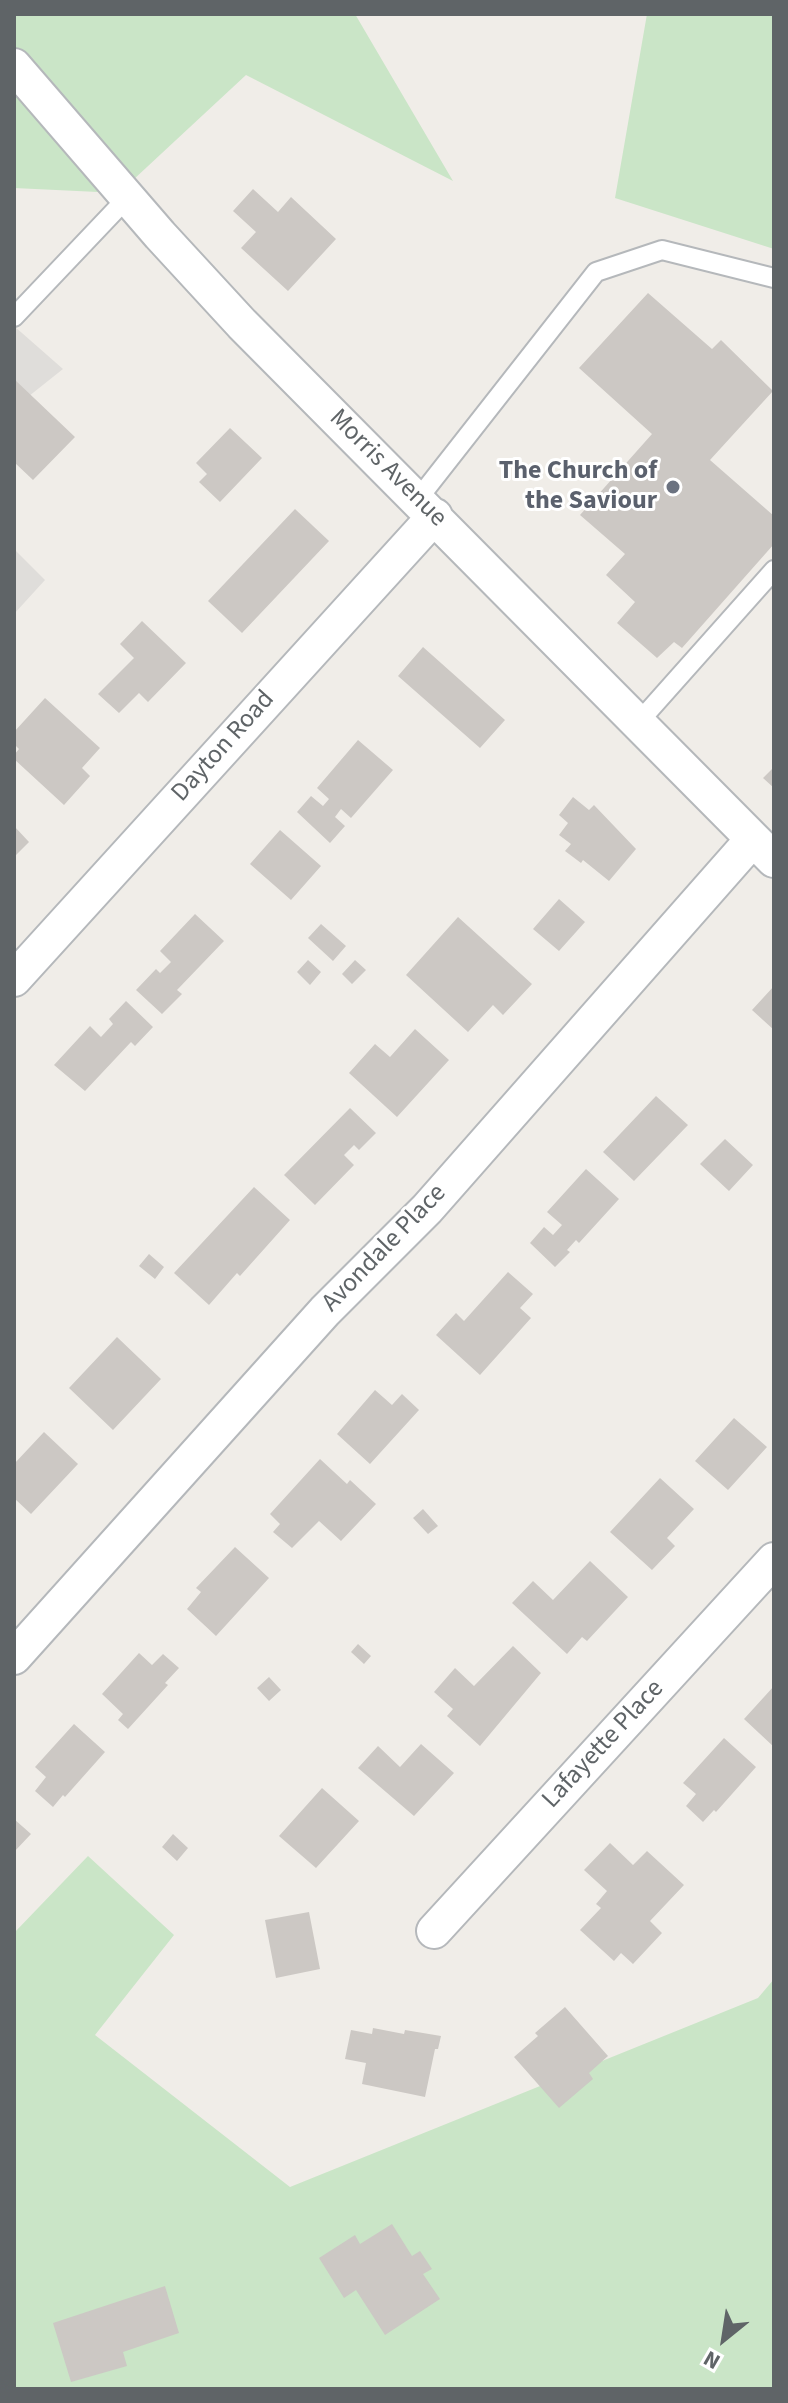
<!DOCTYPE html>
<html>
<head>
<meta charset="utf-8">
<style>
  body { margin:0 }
  #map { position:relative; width:788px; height:2403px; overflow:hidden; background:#f0ede8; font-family:"Source Sans 3",sans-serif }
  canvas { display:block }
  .frame { position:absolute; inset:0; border:16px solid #5f6467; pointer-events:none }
  .north { position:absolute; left:684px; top:2299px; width:80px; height:80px; -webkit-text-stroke:6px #fff; paint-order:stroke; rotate:210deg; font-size:22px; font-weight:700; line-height:32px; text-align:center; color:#5f6467 }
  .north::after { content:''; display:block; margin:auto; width:28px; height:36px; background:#5f6467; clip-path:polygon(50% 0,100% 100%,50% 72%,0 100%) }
</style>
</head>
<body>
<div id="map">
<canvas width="788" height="2403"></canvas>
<div class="frame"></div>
<div class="north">N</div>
</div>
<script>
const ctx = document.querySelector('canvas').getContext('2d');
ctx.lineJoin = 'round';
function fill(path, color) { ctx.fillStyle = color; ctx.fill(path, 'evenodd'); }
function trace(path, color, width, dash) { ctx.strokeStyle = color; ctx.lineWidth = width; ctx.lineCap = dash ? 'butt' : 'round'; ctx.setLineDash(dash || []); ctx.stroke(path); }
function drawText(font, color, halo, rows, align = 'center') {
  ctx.font = font + ' "Source Sans 3",sans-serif'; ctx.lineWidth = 6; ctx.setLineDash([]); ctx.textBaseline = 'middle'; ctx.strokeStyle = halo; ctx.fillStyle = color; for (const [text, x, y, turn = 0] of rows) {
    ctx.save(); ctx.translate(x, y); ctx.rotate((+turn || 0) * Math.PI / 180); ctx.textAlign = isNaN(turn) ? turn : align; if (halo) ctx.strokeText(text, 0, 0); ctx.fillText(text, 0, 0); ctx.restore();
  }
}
fill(new Path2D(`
  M14 326 63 369 14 408Z
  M14 549 45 580 14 614Z`), '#dfddda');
fill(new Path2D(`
  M14 14H355L453 181 246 75 119 193 14 188Z
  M647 14H774V249L615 198Z
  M88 1856 174 1935 95 2035 290 2187 758 1998 774 1979V2389H14V1933Z`), '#cae5c7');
fill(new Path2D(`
  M253 189 278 212 291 197 336 239 288 291 241 248 256 232 233 211Z
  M648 293 712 349 721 340 773 391 710 460 774 516V544L682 648 674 642 657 658 617 623 635 602 606 575 625 554 580 515 652 434 579 368Z
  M14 379 75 437 33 480 14 462Z
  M230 428 262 458 220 502 199 482 207 474 196 463Z
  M295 509 329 541 242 633 208 601Z
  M142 621 186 663 148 702 139 693 119 713 98 694 134 658 120 644Z
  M423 647 505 720 480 748 398 676Z
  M45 698 100 748 82 768 90 776 64 805 14 759V755L19 749 14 744V732Z
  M358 740 393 770 351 818 341 809 335 817 345 826 330 843 297 812 311 796 323 806 329 799 317 788Z
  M774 767V788L763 778Z
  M573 797 589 810 594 805 636 849 609 881 583 860 581 863 565 851 571 844 559 835 568 823 559 815Z
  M14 826 29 842 14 857Z
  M280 830 321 866 291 900 250 864Z
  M559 899 585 922 559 951 533 929Z
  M195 914 224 941 177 990 182 994 162 1014 136 990 156 969 160 973 171 962 160 951Z
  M458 917 532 984 503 1015 493 1005 468 1032 406 975Z
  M321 924 346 946 333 961 308 938Z
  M308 960 321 972 310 985 297 972Z
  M355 960 366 970 352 984 342 974Z
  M774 986V1030L752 1010Z
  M126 1001 153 1027 135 1046 131 1042 85 1091 54 1065 90 1026 101 1037 113 1024 109 1019Z
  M415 1029 449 1060 397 1117 349 1073 375 1044 390 1057Z
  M656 1096 688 1125 634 1181 603 1152Z
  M350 1108 376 1133 359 1150 354 1145 344 1155 354 1165 315 1205 284 1175Z
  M725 1139 753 1165 729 1191 700 1164Z
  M586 1169 619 1199 579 1243 576 1240 567 1250 570 1252 555 1267 530 1243 544 1227 553 1235 562 1225 547 1212Z
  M254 1187 290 1220 240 1276 237 1273 209 1305 174 1273Z
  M149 1254 164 1267 155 1279 139 1266Z
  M508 1272 533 1294 520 1308 531 1318 480 1375 436 1335 456 1313 464 1321Z
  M117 1337 161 1379 113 1430 69 1388Z
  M375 1390 392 1405 402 1394 419 1410 370 1464 337 1434Z
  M734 1418 767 1447 728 1490 695 1461Z
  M44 1432 78 1464 31 1514 14 1498V1464Z
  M320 1459 347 1484 350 1480 376 1504 341 1541 319 1521 292 1548 273 1532 280 1524 270 1514Z
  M660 1478 694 1509 667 1538 675 1546 652 1570 610 1532Z
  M423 1509 438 1526 428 1534 413 1518Z
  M235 1547 269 1578 216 1636 187 1609 201 1592 196 1588Z
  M590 1561 628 1597 587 1641 582 1637 567 1654 512 1603 533 1581 553 1600Z
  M358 1644 371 1656 364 1664 351 1652Z
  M513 1646 541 1673 480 1746 447 1716 453 1709 434 1692 455 1668 474 1686Z
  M139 1653 152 1665 163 1654 179 1668 165 1683 168 1685 128 1729 118 1720 123 1714 102 1694Z
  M269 1677 281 1690 269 1701 257 1688Z
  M774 1686V1747L744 1719Z
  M74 1724 105 1752 65 1797 63 1795 53 1807 35 1791 46 1777 35 1767Z
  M724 1738 756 1767 716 1812 714 1810 703 1822 686 1806 696 1794 683 1783Z
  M421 1744 454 1773 414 1816 358 1768 378 1746 400 1767Z
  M322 1788 359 1821 316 1868 279 1836Z
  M14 1819 31 1834 14 1852Z
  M173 1834 188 1848 177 1861 162 1847Z
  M610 1843 633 1865 647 1851 684 1885 650 1921 662 1933 633 1964 621 1953 614 1961 580 1930 601 1908 596 1904 607 1891 584 1870Z
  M309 1912 320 1969 276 1978 265 1920Z
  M565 2007 608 2056 589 2073 593 2079 559 2108 514 2057 538 2036 535 2033Z
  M373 2028 404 2034 405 2030 441 2036 438 2049H435L425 2097 362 2084 366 2063 345 2059 351 2030 372 2034Z
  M392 2224 412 2256 420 2251 432 2269 423 2274 440 2299 385 2335 356 2290 344 2298 319 2258 355 2235 360 2244Z
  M165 2286 179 2333 123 2352 127 2366 71 2382 53 2323Z`), '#ccc8c4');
const lane = new Path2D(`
  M14 317 127 198
  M418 499 596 272 662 250 774 278
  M637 724 774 570`);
const street = new Path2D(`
  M14 66 160 235 242 324 774 860
  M14 979 435 516
  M14 1657 325 1311 427 1209 753 839
  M434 1931 774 1560`);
trace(lane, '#b5b8bb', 22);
trace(street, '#b5b8bb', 38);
trace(lane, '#fff', 18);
trace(street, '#fff', 34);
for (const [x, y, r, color] of [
  [673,487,8,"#6b7280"]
]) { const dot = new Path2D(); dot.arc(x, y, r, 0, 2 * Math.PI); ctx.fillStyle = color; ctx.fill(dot); trace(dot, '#fff', 3); }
drawText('26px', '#5f6467', '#fff', [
  ["Morris Avenue",387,469,45],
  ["Dayton Road",224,747,-48],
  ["Avondale Place",385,1249,-46],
  ["Lafayette Place",604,1745,-47]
]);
drawText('bold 26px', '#5b616d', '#fff', [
  ["The Church of",657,472],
  ["the Saviour",657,502]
], 'right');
</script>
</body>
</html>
